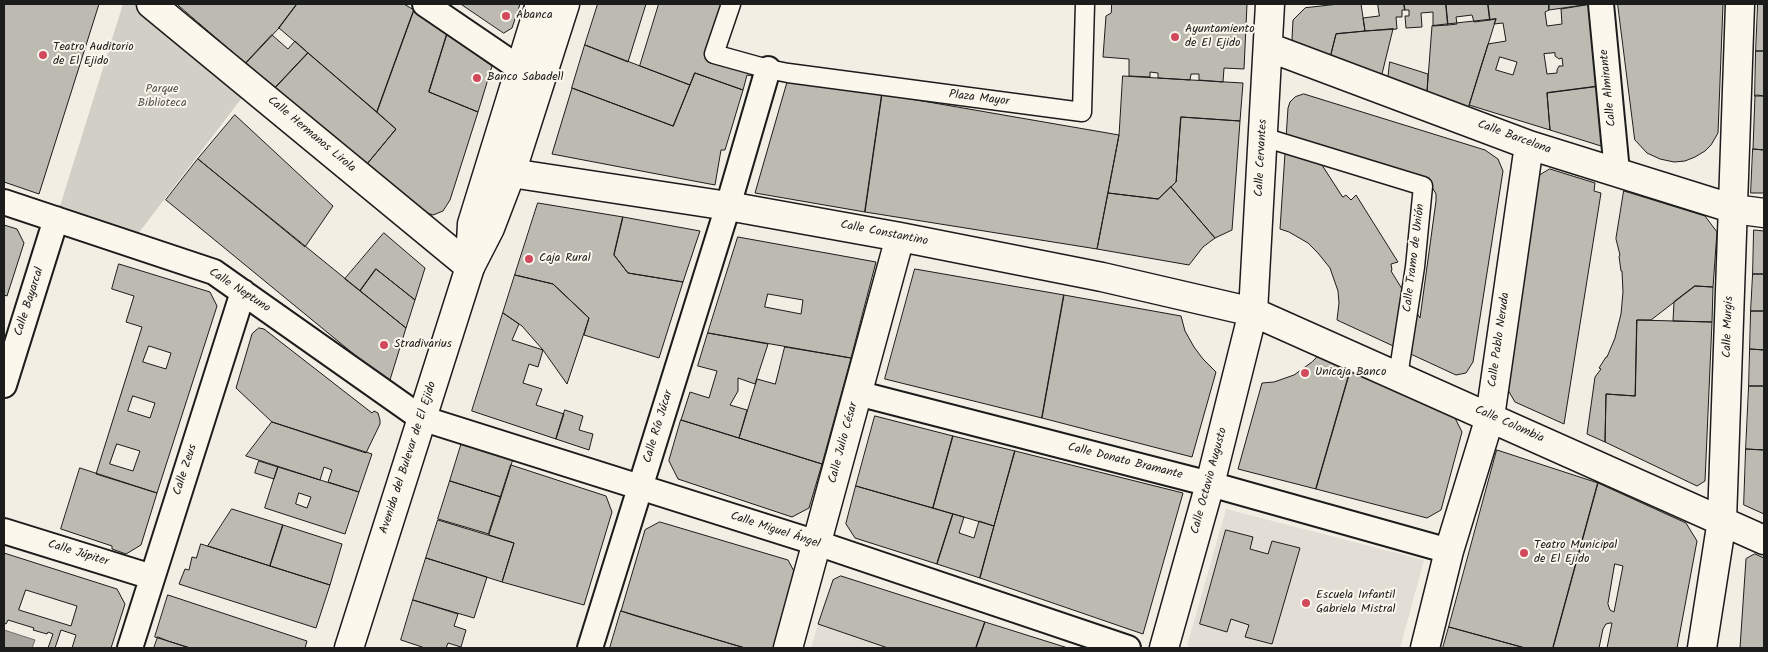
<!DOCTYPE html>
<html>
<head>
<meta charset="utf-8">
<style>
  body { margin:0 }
  #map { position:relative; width:1768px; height:652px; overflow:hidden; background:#f2eee4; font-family:Kalam,sans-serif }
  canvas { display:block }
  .frame { position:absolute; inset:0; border:5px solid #1c1c1c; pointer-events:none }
</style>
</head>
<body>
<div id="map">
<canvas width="1768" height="652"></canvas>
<div class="frame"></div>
</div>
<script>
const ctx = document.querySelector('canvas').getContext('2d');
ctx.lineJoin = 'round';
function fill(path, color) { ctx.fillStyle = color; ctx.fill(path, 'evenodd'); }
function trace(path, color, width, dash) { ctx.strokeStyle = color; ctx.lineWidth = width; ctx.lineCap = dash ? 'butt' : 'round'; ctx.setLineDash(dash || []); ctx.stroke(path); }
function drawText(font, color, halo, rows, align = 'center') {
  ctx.font = font + ' Kalam,sans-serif'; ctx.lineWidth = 4; ctx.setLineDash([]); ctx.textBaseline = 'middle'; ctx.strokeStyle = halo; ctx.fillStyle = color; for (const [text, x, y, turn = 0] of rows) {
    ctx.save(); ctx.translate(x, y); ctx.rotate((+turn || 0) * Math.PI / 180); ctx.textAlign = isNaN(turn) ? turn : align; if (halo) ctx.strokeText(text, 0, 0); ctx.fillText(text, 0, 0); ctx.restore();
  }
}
fill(new Path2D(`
  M1226 509 1424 560 1400 648H1194L1187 646Z
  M818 624 888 648H811Z`), '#e2ded5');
fill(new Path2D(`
  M123 4H151L251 86 131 243 56 219Z`), '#d2cfc6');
const water = new Path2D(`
  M4 630 35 640 32 648H4Z`);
fill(water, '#a9a6a0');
trace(water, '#716f6b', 1);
const building = new Path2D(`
  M4 4H99L39 194 4 182Z
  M177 4H297L279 28 246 63Z
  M297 4H404L414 10 377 112 279 28Z
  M461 4H520L512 28 504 33Z
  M598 4H646L628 62 585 45Z
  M659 4H725L708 59 882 94 865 212 755 193 787 82 747 75 743 90 695 73 690 85 640 66Z
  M1112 4H1247L1244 69 1224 68 1223 82 1199 80V74H1191L1190 80 1158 78V73L1150 72V77L1129 76V59L1103 57 1106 16 1111 13Z
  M1339 4H1361L1365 31 1336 34 1329 62 1302 54 1292 39 1293 20 1305 8Z
  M1378 4H1404L1405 10H1402V17H1396L1397 29 1365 31 1363 18 1379 16Z
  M1404 4H1446L1448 25 1433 26V12L1421 13 1422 27 1406 28 1405 16H1409V10H1405Z
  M1446 4H1488L1490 20 1474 22 1472 15 1456 17 1457 24 1448 25Z
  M1488 4H1549V10L1545 12 1547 26 1562 24 1561 9 1591 4 1601 86 1547 93 1550 130 1469 105 1488 44 1506 41 1503 23 1494 24 1496 19 1490 20ZM1555 53V56L1559 59 1562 58 1563 66H1559L1557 70V73L1547 74 1544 54ZM1500 57 1517 62 1513 75 1496 70Z
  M1549 4H1591L1549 10Z
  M1618 4H1723L1718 133 1711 145 1705 151 1695 157 1685 161 1674 162 1660 159 1647 153 1635 140Z
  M1758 4H1764V51H1756Z
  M414 10 447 34 429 92 478 112 450 200 443 211 433 215 422 211 367 164 396 129 377 112Z
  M1496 19 1468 109 1427 92 1432 26Z
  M1393 29 1381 78 1329 62 1336 34Z
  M447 34 492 66 478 112 429 92Z
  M272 35 288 49 295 41 308 53 275 88 246 63Z
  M585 45 690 85 673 126 572 88Z
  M1756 51H1764V96H1755Z
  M308 53 396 129 367 164 275 88Z
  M1390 62 1428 74 1427 92 1388 80Z
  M695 73 743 90 725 150H721L715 185 552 154 572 88 673 126Z
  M1123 76 1243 83 1240 121 1181 117 1176 182 1158 199 1108 193 1119 135Z
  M1601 86 1607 141 1601 146 1550 130 1547 93Z
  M882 94 1119 135 1097 249 865 212Z
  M1304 94 1485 150 1498 159 1503 171 1473 362 1466 373 1456 375 1337 320 1339 303 1338 291 1330 268 1318 253 1308 243 1289 232 1280 229 1288 108 1290 102 1295 97ZM1321 163 1429 183 1432 187 1436 194V201L1420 318 1391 271 1392 270 1391 264 1398 262 1356 195 1351 200 1346 195 1343 197Z
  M1757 95 1764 96V150L1753 149 1755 96Z
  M235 115 333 206 305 247 198 159Z
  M1181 117 1240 121 1232 230 1215 238 1171 187 1176 182Z
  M1753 149 1764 150V193H1751Z
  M198 159 406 328 389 383 166 200Z
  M1550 169 1595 183 1594 191 1601 193 1564 424 1515 402 1505 385 1535 178Z
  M1171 187 1215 238 1203 247 1189 265 1097 249 1108 193 1158 199Z
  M1624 191 1705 216 1717 232 1713 287 1695 286 1651 320H1637L1635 396 1606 394 1605 442 1587 434 1595 377 1601 369 1599 368 1606 357H1607L1615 338 1621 314 1623 292 1622 271H1621L1619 256 1620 255 1616 239Z
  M538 203 623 217 614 255 628 273 683 282 659 358 584 335 589 318 553 284 515 275Z
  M623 217 700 231 683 282 628 273 614 255Z
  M4 225 17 229 24 243 7 296 4 295Z
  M1754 230 1764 231V274H1753Z
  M384 233 425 268 415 300 376 269 360 291 345 279Z
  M738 237 876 262 851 358 708 333ZM768 294 803 300 801 314 765 307Z
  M119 264 210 292 217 306 157 493 96 474 142 327 126 322 134 296 112 289ZM149 346 171 353 166 369 143 362ZM133 396 155 403 150 418 128 411ZM117 444 140 451 133 471 110 464Z
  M376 269 415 300 406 328 360 291Z
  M915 269 1064 295 1042 418 885 379Z
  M1753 274H1764V311H1751Z
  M515 275 553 284 589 318 567 384 543 350 522 326 503 313Z
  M1695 286 1713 287 1712 322 1673 321 1674 302Z
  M1064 295 1181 316 1185 331 1194 347 1203 359 1216 372 1192 457 1042 418Z
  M1751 311H1764V350L1750 349Z
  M503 313 519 324 512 340 543 350 538 367 529 364 523 383 542 389 536 405 564 414 556 439 472 411Z
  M1637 320 1712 322 1705 481 1697 486 1605 442 1606 394 1635 396Z
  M259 328 264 329 372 413 374 411 378 413 380 420V424L366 453 272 422 236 388 252 334Z
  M708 333 768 344 755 384 738 378V391L730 405 747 410 739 438 681 420 690 392 709 398 717 371 698 366Z
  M785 347 851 358 822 464 739 438 757 379 775 384Z
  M1750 349 1764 350V386H1749Z
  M1320 354 1351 368 1316 489 1238 469 1262 383 1274 382 1294 375 1312 362Z
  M1351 368 1454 416 1462 432 1441 510 1427 518 1316 489Z
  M1749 386H1764V450L1746 449Z
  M565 410 583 416 579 430 593 434 589 450 556 439Z
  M875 416 953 436 933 508 856 486Z
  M681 420 822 464 809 508 792 517 678 479 669 461Z
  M272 422 372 454 359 492 328 482 332 470 324 467 320 480 246 456Z
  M953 436 1015 451 994 526 933 508Z
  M462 442 513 459 501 497 450 481Z
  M1746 449 1764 450V514L1744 505Z
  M1497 450 1598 483 1553 648H1525L1449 627Z
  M1015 451 1183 493 1143 634 980 578Z
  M259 461 278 467 274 479 255 473Z
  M511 465 606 496 612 512 584 605 502 582 514 543 489 535V532Z
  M278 467 359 492 345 534 265 508ZM299 493 311 497 307 508 296 504Z
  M80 468 157 493 141 545 126 554 112 549V546L61 529Z
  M450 481 501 497 489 534 438 519Z
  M1598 483 1686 523 1697 541 1677 648H1607L1612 623H1610L1606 624 1603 629 1599 648H1553ZM1615 564 1623 566 1614 612 1610 610 1608 604Z
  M856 486 953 514 937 564 855 538 846 524Z
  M232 509 283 525 270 566 208 546Z
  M953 514 964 517 959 533 974 538 979 521 994 526 980 578 937 564Z
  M438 520 514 543 502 582 426 558Z
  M660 522 788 560 796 575 774 648H745L621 611 645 530Z
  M283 525 342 544 330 585 270 566Z
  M1226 530 1253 537 1250 549 1268 554 1272 541 1300 548 1272 644 1245 637 1249 625 1231 619 1227 632 1200 624Z
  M201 544 330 585 316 628 179 584 185 569 189 570 192 557 196 558Z
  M4 553 117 589 125 604 111 648H72L76 635 61 630 55 648H48L53 634 48 632 47 634 33 630 34 628 8 620 6 624 4 623ZM26 590 77 606 71 626 19 610Z
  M1755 554 1764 558V648H1740L1746 559Z
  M426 558 487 577 474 618 413 600Z
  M841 576 985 622 976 648H888L818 624 833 580Z
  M168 595 307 641 305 648H190L155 637Z
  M413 600 458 614 454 626 466 630 461 647 448 643 446 648H425L401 640Z
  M621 611 636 616 745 648H610Z
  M985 622 1068 648H976Z
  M1449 627 1489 638 1525 648H1443Z
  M158 637 168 641 190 648H154Z`);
fill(building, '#bdbab1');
trace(building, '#1c1c1c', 1);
const pedestrian = new Path2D(`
  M731 4 714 54 768 69 788 73 1082 112 1085 4
  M1263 137 1423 186 1415 267 1398 376`);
const minor = new Path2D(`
  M425 4 519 68
  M1601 4 1617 172
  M4 202 214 272 421 418 817 543 1128 648
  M4 385 56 219
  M857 393 1210 484 1449 551
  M4 531 152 577
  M130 648 243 292
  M590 648 728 206 768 69`);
const tertiary = new Path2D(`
  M1268 47 1529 145 1734 209 1764 213
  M511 173 728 206 900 237 1102 277 1253 312 1764 540
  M788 648 900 237
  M1164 648 1210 484 1253 312 1270 4
  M1425 648 1449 551 1490 417 1529 145
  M1702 648 1722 520 1740 4`);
const secondary = new Path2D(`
  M151 4 470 267`);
const primary = new Path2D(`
  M471 242 472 224 540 4
  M349 648 470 267 490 228 511 173 565 4`);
trace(pedestrian, '#1c1c1c', 21);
trace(minor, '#1c1c1c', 28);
trace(tertiary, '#1c1c1c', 31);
trace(secondary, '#1c1c1c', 31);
trace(primary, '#1c1c1c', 31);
trace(pedestrian, '#fbf7ec', 18);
trace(minor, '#fbf7ec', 24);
trace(tertiary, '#fbf7ec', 28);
trace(secondary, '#fbf7ec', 28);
trace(primary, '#fbf7ec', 28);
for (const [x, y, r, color] of [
  [506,16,5,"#d1495b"],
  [1175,37,5,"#d1495b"],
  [43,55,5,"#d1495b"],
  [477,78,5,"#d1495b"],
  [529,259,5,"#d1495b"],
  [384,345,5,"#d1495b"],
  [1305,373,5,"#d1495b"],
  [1524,553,5,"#d1495b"],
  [1306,603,5,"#d1495b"]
]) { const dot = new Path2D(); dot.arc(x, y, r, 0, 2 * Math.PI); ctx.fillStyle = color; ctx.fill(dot); trace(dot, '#fbf7ec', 2); }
drawText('12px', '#1c1c1c', '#fbf7ec', [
  ["Abanca",516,16],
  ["Ayuntamiento",1185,30],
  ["de El Ejido",1185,44],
  ["Teatro Auditorio",53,48],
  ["de El Ejido",53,62],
  ["Banco Sabadell",487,78],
  ["Caja Rural",539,259],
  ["Stradivarius",394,345],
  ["Unicaja Banco",1315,373],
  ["Teatro Municipal",1534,546],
  ["de El Ejido",1534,560],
  ["Escuela Infantil",1316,596],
  ["Gabriela Mistral",1316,610]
], 'left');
drawText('12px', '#1c1c1c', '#fbf7ec', [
  ["Calle Almirante",1609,88,-96],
  ["Plaza Mayor",979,99,7],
  ["Calle Hermanos Lirola",311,135,40],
  ["Calle Barcelona",1514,138,20],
  ["Calle Cervantes",1262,158,-87],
  ["Calle Constantino",884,234,11],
  ["Calle Tramo de Unión",1415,258,-83],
  ["Calle Neptuno",239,291,33],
  ["Calle Bayarcal",30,302,-72],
  ["Calle Murgis",1729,327,-88],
  ["Calle Pablo Neruda",1500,340,-82],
  ["Calle Colombia",1509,425,24],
  ["Calle Río Júcar",659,427,-73],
  ["Calle Julio César",844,443,-75],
  ["Avenida del Bulevar de El Ejido",409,458,-72],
  ["Calle Donato Bramante",1125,462,14],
  ["Calle Zeus",186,470,-72],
  ["Calle Octavio Augusto",1210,481,-75],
  ["Calle Miguel Ángel",775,531,18],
  ["Calle Júpiter",78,554,17]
]);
drawText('12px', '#53524f', '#fbf7ec', [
  ["Parque",162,90],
  ["Biblioteca",162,104]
]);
</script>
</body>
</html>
